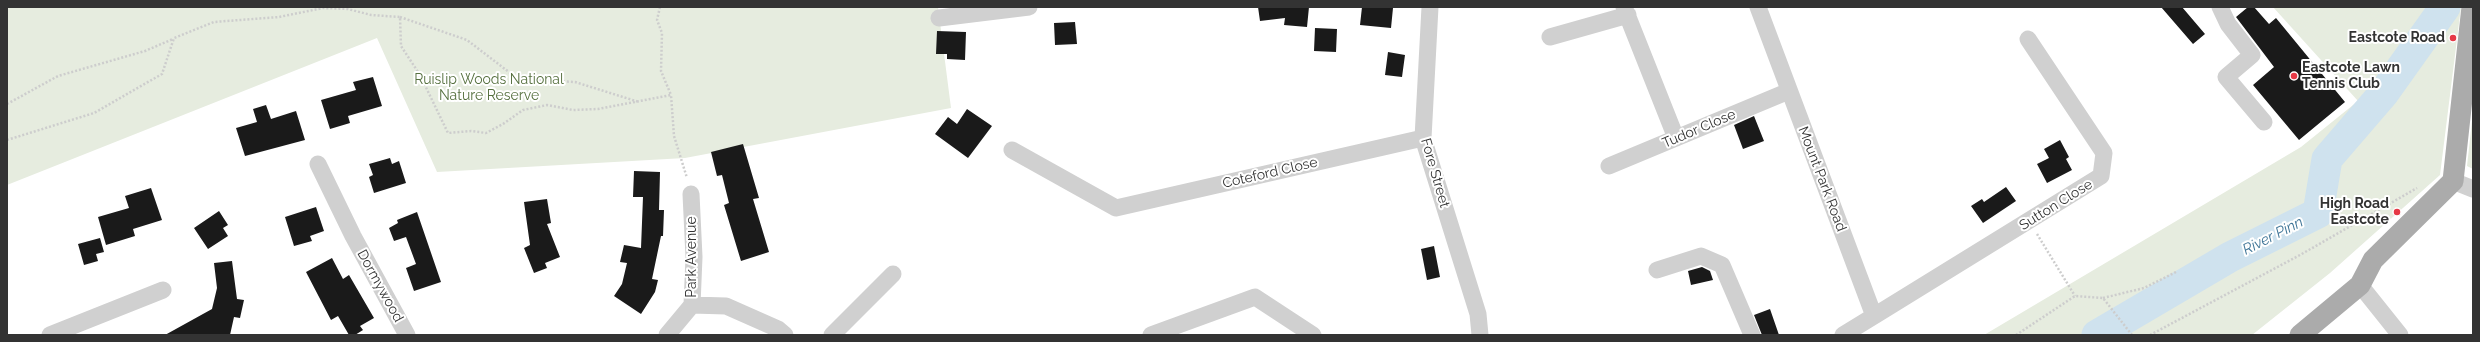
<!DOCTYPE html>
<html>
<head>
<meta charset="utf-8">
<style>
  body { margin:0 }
  #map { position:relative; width:2480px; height:342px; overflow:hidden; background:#fff; font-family:Raleway,sans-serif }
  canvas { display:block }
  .frame { position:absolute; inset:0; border:8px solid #333; pointer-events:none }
</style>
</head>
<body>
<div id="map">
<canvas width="2480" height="342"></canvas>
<div class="frame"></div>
</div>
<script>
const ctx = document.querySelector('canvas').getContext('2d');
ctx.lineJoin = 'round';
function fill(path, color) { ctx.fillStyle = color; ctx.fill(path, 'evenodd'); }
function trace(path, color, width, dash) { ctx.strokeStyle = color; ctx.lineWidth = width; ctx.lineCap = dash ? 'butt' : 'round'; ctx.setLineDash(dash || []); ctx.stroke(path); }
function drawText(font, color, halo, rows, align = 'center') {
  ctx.font = font + ' Raleway,sans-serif'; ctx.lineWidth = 4; ctx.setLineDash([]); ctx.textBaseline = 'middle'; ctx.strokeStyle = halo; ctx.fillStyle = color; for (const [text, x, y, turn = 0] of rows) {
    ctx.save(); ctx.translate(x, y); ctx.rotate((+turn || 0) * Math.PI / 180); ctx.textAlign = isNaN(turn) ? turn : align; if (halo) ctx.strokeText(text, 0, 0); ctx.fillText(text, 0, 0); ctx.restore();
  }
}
fill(new Path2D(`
  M7 7H938L951 108 685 158 437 172 377 38 7 185Z
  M2273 7H2461L2440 175 2330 273 2252 335H2122L2108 328 2100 335H1984L2301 147 2358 101Z
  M2473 112V169L2467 166Z`), '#e6ecdf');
trace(new Path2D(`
  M2097 335 2230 257 2318 213 2327 159 2383 94 2445 7`), '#cfe2ee', 31);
fill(new Path2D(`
  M1258 7H1309L1307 27 1284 25 1285 18 1260 21Z
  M1362 7 1393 8 1391 28 1360 25Z
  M2161 7H2182L2205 34 2193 44Z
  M2248 7H2254L2269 24 2276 18 2345 102 2299 140 2253 85 2274 67 2236 17Z
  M1075 22 1077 44 1055 45 1054 23Z
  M1315 28 1337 29 1336 52 1314 51Z
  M937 31 966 32 965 60 947 59V54H936Z
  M1388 52 1405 55 1402 77 1385 75Z
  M373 77 382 106 348 116 350 123 330 129 321 100 356 90 353 82Z
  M266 105 271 119 296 111 305 140 245 156 236 128 257 122 253 109Z
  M967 109 992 126 968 158 935 134 948 117 957 124Z
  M1754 116 1764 141 1743 149 1734 125Z
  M2060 140 2069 157 2066 159 2072 170 2047 183 2037 164 2049 158 2044 149Z
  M743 144 759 198 753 199 769 252 741 261 724 205 729 203 722 175 717 176 711 152Z
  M390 158 392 164 399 161 406 183 374 193 369 177 373 175 369 164Z
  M634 171 660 172 659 210H664L663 236H661L652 279 658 280 655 292 641 314 614 296 622 284 627 263 620 262 624 245 641 248 643 197H633Z
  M2006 187 2016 201 1983 223 1971 206 1982 199 1984 202Z
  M151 188 162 220 133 229 135 236 106 245 98 217 129 208 125 196Z
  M547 199 551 223 547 224 560 257 545 263 547 268 534 273 524 248 530 245 524 202Z
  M316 207 324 231 310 236 312 241 294 246 285 217Z
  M219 211 228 225 223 228 228 236 208 249 194 228Z
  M417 212 441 282 414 291 406 268 416 264 406 237 394 241 389 228 398 223 397 220Z
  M100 238 104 252 96 254 98 261 84 265 78 244Z
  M1434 246 1440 277 1427 280 1421 249Z
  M332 258 343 279 349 275 374 318 360 326 363 330 355 335H349L338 316 331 320 306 272Z
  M232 261 237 299 244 300 240 318 234 317 230 335H165L212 309 217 288 214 263Z
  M1702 267 1710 271 1713 280 1691 285 1688 271Z
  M1770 309 1779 335H1762L1754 315Z`), '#1a1a1a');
trace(new Path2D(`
  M660 7 657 20 662 33 661 71 671 95
  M400 17 467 40 518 79 575 82 639 102
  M7 104 58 76 145 51 173 39
  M7 140 94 113 162 74 174 38 214 22 279 17 323 8 348 9 371 15 400 17 401 46 420 75 448 133 471 131 486 133 503 124 523 110 547 105 573 110 598 109 671 95 674 136 687 178
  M2037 234 2075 296
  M2103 298 2144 288 2176 272
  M2016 335 2075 296 2103 298 2132 335
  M2150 335 2300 255 2417 188`), '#cdcdcd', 2.5, [2, 2]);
trace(new Path2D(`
  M1430 7 1423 138 1478 314 1480 335
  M1624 7 1676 138
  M1758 7 1874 316 1843 335
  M2220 7 2228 24 2252 55 2226 77 2264 122
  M939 18 1029 7
  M1550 37 1628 15
  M1012 150 1116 208 1423 138
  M318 164 353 236 407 335
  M1609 166 1789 91
  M2453 181 2473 189
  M1657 270 1701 256 1722 265 1752 335
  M2360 285 2400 335
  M692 305 726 306 778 329 785 335
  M1874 316 2101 176 2104 153 2028 39
  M50 335 163 290
  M667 335 692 305 694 257 691 194
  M832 335 893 274
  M1151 335 1255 297 1313 335`), '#d0d0d0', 17);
trace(new Path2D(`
  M2300 335 2360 285 2373 260 2453 181 2472 7`), '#ababab', 21);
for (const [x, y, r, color] of [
  [2453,38,4,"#e63946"],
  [2294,76,4,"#e63946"],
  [2397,212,4,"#e63946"]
]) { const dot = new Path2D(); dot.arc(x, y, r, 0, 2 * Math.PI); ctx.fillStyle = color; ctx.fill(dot); trace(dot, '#fff', 1.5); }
drawText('bold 14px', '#333', '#fff', [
  ["Eastcote Road",2445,38],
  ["Eastcote Lawn",2302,68,"left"],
  ["Tennis Club",2302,84,"left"],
  ["High Road",2389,204],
  ["Eastcote",2389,220]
], 'right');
drawText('14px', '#56703f', '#fff', [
  ["Ruislip Woods National",489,80],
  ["Nature Reserve",489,96]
]);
drawText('14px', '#333', '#fff', [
  ["Tudor Close",1699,129,-23],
  ["Coteford Close",1270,173,-13],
  ["Fore Street",1435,173,74],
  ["Mount Park Road",1822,179,69],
  ["Sutton Close",2056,205,-32],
  ["Park Avenue",692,257,-90],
  ["Dormywood",380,286,61]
]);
drawText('italic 15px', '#3f7597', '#fff', [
  ["River Pinn",2273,236,-27]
]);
</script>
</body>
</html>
